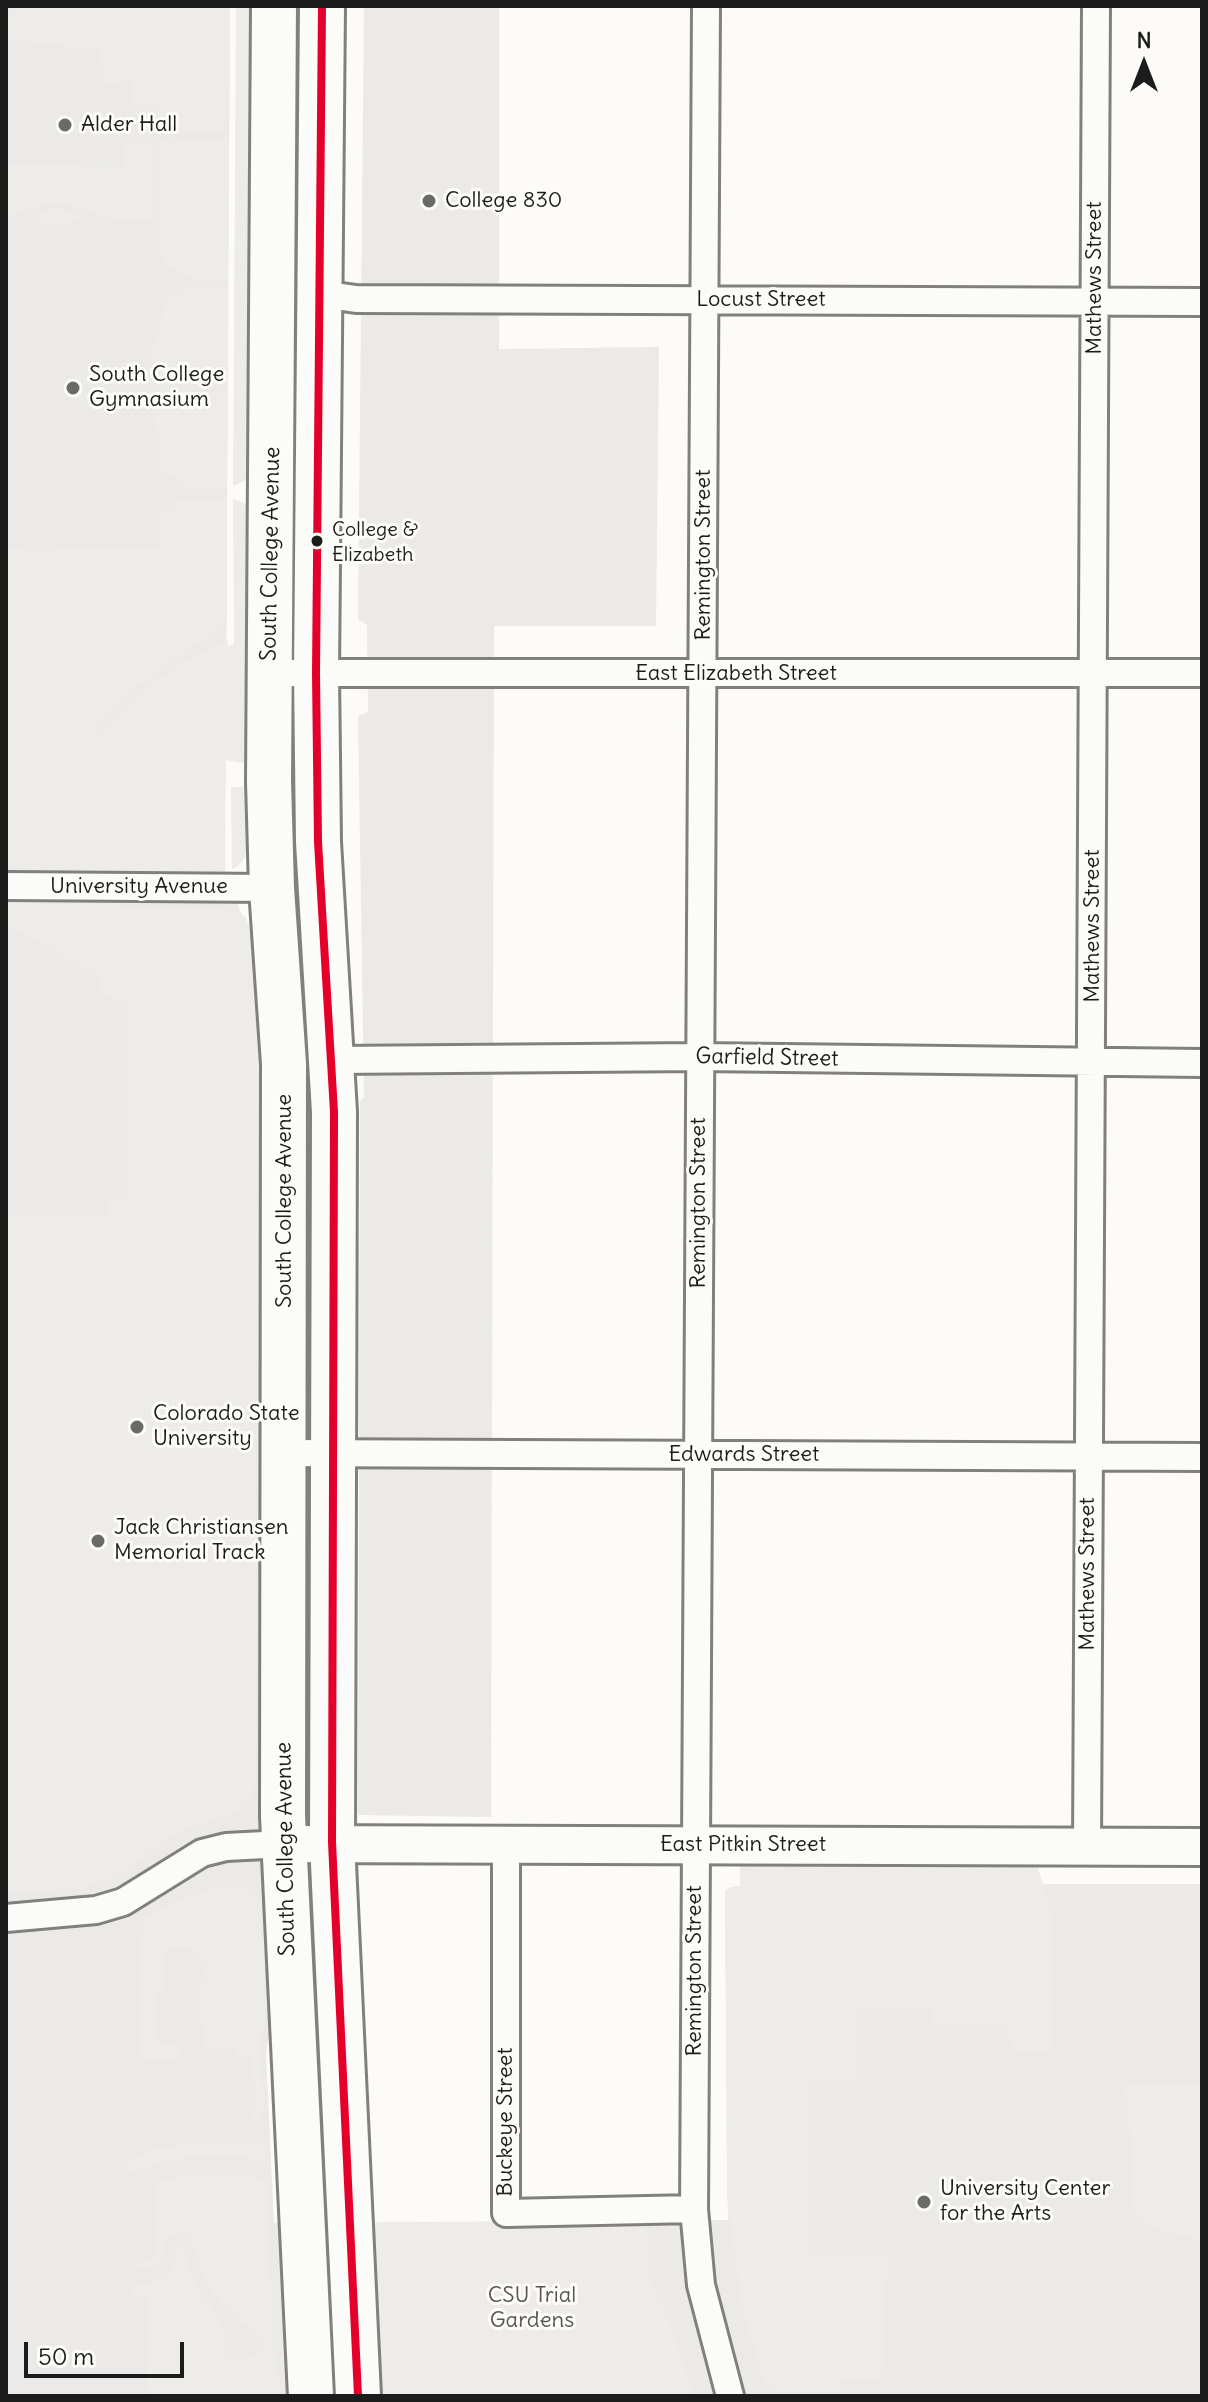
<!DOCTYPE html>
<html>
<head>
<meta charset="utf-8">
<style>
  body { margin:0 }
  #map { position:relative; width:1208px; height:2402px; overflow:hidden; background:#fcfbf8; font-family:Delius,sans-serif }
  canvas { display:block }
  .frame { position:absolute; inset:0; border:8px solid #1c1c1c; pointer-events:none }
  .north { position:absolute; left:1104px; top:24px; width:80px; height:80px; -webkit-text-stroke:6px #fdfcf7; paint-order:stroke; rotate:0deg; font-size:22px; font-weight:700; line-height:32px; text-align:center; color:#1c1c1c }
  .north::after { content:''; display:block; margin:auto; width:28px; height:36px; background:#1c1c1c; clip-path:polygon(50% 0,100% 100%,50% 72%,0 100%) }
  .scale { position:absolute; left:24px; top:2342px; width:160px; height:36px; box-sizing:border-box; border:4px solid #1c1c1c; border-top:0; padding-left:10px; font-size:24px; line-height:28px; white-space:nowrap; color:#1c1c1c; -webkit-text-stroke:6px #fdfcf7; paint-order:stroke }
</style>
</head>
<body>
<div id="map">
<canvas width="1208" height="2402"></canvas>
<div class="frame"></div>
<div class="north">N</div>
<div class="scale">50 m</div>
</div>
<script>
const ctx = document.querySelector('canvas').getContext('2d');
ctx.lineJoin = 'round';
function fill(path, color) { ctx.fillStyle = color; ctx.fill(path, 'evenodd'); }
function trace(path, color, width, dash) { ctx.strokeStyle = color; ctx.lineWidth = width; ctx.lineCap = dash ? 'butt' : 'round'; ctx.setLineDash(dash || []); ctx.stroke(path); }
function drawText(font, color, halo, rows, align = 'center') {
  ctx.font = font + ' Delius,sans-serif'; ctx.lineWidth = 6; ctx.setLineDash([]); ctx.textBaseline = 'middle'; ctx.strokeStyle = halo; ctx.fillStyle = color; for (const [text, x, y, turn = 0] of rows) {
    ctx.save(); ctx.translate(x, y); ctx.rotate((+turn || 0) * Math.PI / 180); ctx.textAlign = isNaN(turn) ? turn : align; if (halo) ctx.strokeText(text, 0, 0); ctx.fillText(text, 0, 0); ctx.restore();
  }
}
fill(new Path2D(`
  M6 6H230L225 870 242 915 269 1044 274 2010 266 2053 274 2223 728 2220 725 1904 728 1888 750 1884H1202V2396H6Z
  M364 6H499V349L659 347 656 626H494L491 1817 358 1815 360 1101 364 1097 358 716 368 712 367 625 358 619Z`), '#ebeae8');
fill(new Path2D(`
  M17 6H229L228 132 163 133 158 129V106H133L132 77H126L123 83 105 84V68L102 67 97 45 83 51 55 42 37 45 12 37 6 41V15L16 14Z
  M236 6H252L249 479 233 486Z
  M163 138 229 139 228 279 190 278 162 262 158 141Z
  M124 142H151V220L111 218 60 203 35 207 6 219V164L123 167Z
  M56 209 83 215C67 228 48 230 33 214Z
  M228 288 227 383 153 382V345L161 334 163 301 176 295 181 289Z
  M155 392H228L227 486H180L174 477 161 472 162 438 154 426Z
  M180 499H227V622L130 691 95 724 98 736C130 698 181 657 228 641V646L234 644 233 499 249 505 247 764 226 760 224 870H183L177 875 126 870 6 869V548L56 554 57 547 162 548 161 512 170 511Z
  M231 787H248C248 809 258 861 232 869Z
  M6 903 220 909 245 916 252 934 267 1021 254 1790C242 1821 214 1815 188 1828 166 1838 147 1856 126 1869 91 1892 47 1892 6 1892V1217L107 1215 108 1202 129 1201 127 999 104 997 98 991 103 976 14 930 6 929Z
  M740 1863 1037 1864 1050 1909V2051L1022 2052 1011 2046 1007 2026 933 2025V2009L857 2008 856 2081H808L807 2254H889V2273L886 2274 885 2368H881V2380L841 2381 840 2390H776V2386L765 2385 738 2295C741 2269 729 2226 727 2196L725 1890 740 1887Z
  M237 1886 252 1890 262 1903 267 2012 259 2047 264 2107 259 2118 254 2119 250 2112 255 2108 253 2056 237 2057 236 2048 204 2047 202 2025 197 2023V2019L202 2015 201 1986 207 1983 205 1966 199 1962 197 1949 165 1950 166 1991 154 1993 156 2043 181 2044 182 2059 142 2061 141 1943 145 1917 205 1890Z
  M1123 2084H1202V2240C1179 2234 1146 2231 1133 2210L1129 2109Z
  M266 2142 267 2161C230 2152 163 2153 132 2175L126 2172V2166C153 2134 226 2150 266 2142Z
  M251 2174 265 2181 266 2186 273 2350 282 2396H149V2298L134 2297 133 2285 163 2281 173 2270 176 2246H182C187 2258 189 2272 195 2283 213 2313 226 2321 225 2359L239 2362 263 2349V2336C238 2322 213 2300 202 2271 196 2256 195 2243 182 2232L166 2236 160 2264 155 2268 134 2267 133 2262 154 2261 156 2179Z
  M646 2222 648 2268 653 2290 669 2321 694 2396H381L371 2224Z`), '#edece8');
const street = new Path2D(`
  M706 6 694 2209 701 2285 730 2396
  M321 294 356 299 1202 302
  M269 673H1202
  M6 886 272 888
  M333 1060 700 1057 1202 1063
  M285 1453 1202 1457
  M506 1844V2213L694 2209
  M1087 1846 1096 6
  M6 1918 96 1910 123 1902 202 1853 226 1847 284 1844`);
const secondary = new Path2D(`
  M284 1844 1202 1847`);
const highway = new Path2D(`
  M274 6 269 781 272 888 284 1064 283 1816 311 2396
  M322 6 316 673 318 842 334 1112 332 1842 358 2396`);
trace(street, '#81807f', 32);
trace(secondary, '#81807f', 42);
trace(highway, '#81807f', 50);
trace(street, '#fbfbf9', 26);
trace(secondary, '#fbfbf9', 36);
trace(highway, '#fbfbf9', 44);
trace(new Path2D(`
  M322 6 316 673 318 842 334 1112 332 1842 358 2396`), '#e4002b', 8);
for (const [x, y, r, color] of [
  [65,125,8,"#6a6a69"],
  [429,201,8,"#6a6a69"],
  [73,388,8,"#6a6a69"],
  [317,541,7,"#1c1c1c"],
  [137,1427,8,"#6a6a69"],
  [98,1541,8,"#6a6a69"],
  [924,2202,8,"#6a6a69"]
]) { const dot = new Path2D(); dot.arc(x, y, r, 0, 2 * Math.PI); ctx.fillStyle = color; ctx.fill(dot); trace(dot, '#fdfcf7', 3); }
drawText('20px', '#1c1c1c', '#fdfcf7', [
  ["College &",332,530],
  ["Elizabeth",332,555]
], 'left');
drawText('22px', '#1c1c1c', '#fdfcf7', [
  ["Alder Hall",81,125],
  ["College 830",445,201],
  ["South College",89,375],
  ["Gymnasium",89,400],
  ["Colorado State",153,1414],
  ["University",153,1439],
  ["Jack Christiansen",114,1528],
  ["Memorial Track",114,1553],
  ["University Center",940,2189],
  ["for the Arts",940,2214]
], 'left');
drawText('22px', '#1c1c1c', '#fdfcf7', [
  ["Mathews Street",1095,278,-90],
  ["Locust Street",761,300],
  ["South College Avenue",271,554,-89],
  ["Remington Street",704,555,-90],
  ["East Elizabeth Street",736,674],
  ["University Avenue",139,887],
  ["Mathews Street",1093,926,-90],
  ["Garfield Street",767,1058,1],
  ["South College Avenue",285,1201,-90],
  ["Remington Street",699,1203,-90],
  ["Edwards Street",744,1455],
  ["Mathews Street",1088,1574,-90],
  ["East Pitkin Street",743,1845],
  ["South College Avenue",286,1849,-91],
  ["Remington Street",695,1971,-90],
  ["Buckeye Street",506,2122,-90]
]);
drawText('22px', '#575655', '#fdfcf7', [
  ["CSU Trial",532,2296],
  ["Gardens",532,2321]
]);
</script>
</body>
</html>
